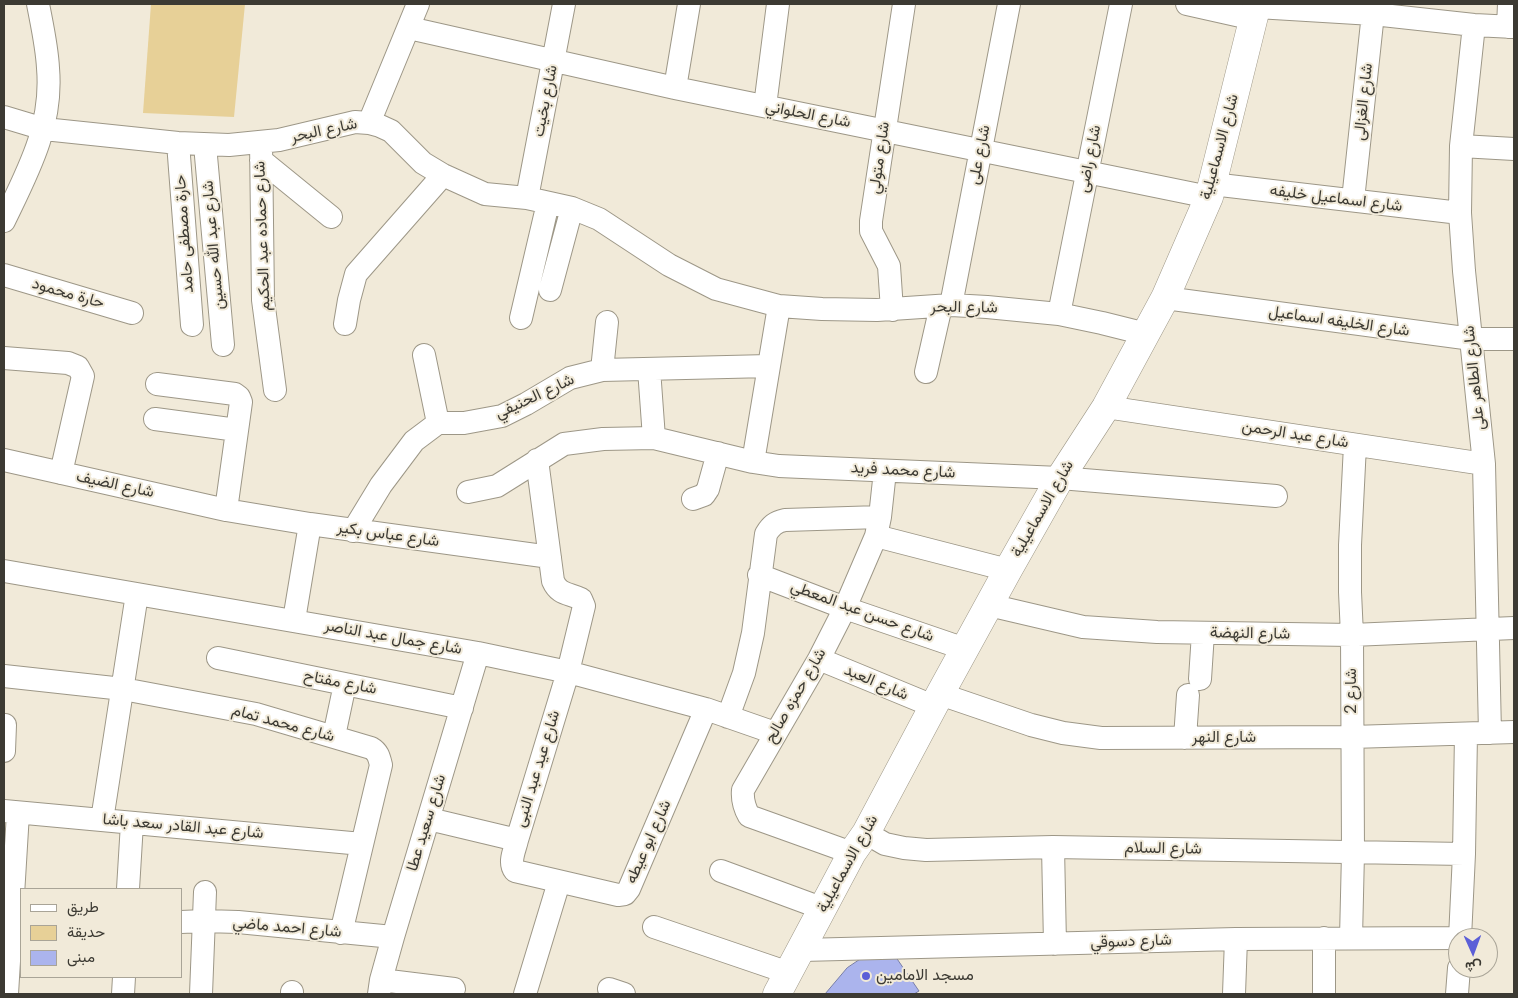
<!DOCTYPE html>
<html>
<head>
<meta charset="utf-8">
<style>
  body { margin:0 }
  #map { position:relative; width:1518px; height:998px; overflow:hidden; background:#f1ead9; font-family:Poppins,Vazirmatn,sans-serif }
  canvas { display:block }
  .frame { position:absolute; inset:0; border:5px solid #3c3a33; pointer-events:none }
  .legend { position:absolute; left:20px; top:888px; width:162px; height:90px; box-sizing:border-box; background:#f1ead9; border:1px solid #a9a497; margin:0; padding:6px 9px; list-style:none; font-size:15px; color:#3c3a33 }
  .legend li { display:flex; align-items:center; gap:10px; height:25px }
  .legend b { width:25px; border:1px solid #a9a497 }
  .north { position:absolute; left:1448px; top:928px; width:50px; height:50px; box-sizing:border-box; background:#f1ead9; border:1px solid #a9a497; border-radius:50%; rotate:178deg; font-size:14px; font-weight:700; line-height:20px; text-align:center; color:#3c3a33 }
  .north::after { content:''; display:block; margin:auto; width:18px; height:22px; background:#5c5fd7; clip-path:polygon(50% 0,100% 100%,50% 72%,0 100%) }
</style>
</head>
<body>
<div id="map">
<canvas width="1518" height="998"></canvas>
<div class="frame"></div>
<ul class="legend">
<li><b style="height:6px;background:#fff"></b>طريق</li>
<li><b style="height:14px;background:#e7d097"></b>حديقة</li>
<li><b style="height:14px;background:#abb4ed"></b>مبنى</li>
</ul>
<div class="north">ش</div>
</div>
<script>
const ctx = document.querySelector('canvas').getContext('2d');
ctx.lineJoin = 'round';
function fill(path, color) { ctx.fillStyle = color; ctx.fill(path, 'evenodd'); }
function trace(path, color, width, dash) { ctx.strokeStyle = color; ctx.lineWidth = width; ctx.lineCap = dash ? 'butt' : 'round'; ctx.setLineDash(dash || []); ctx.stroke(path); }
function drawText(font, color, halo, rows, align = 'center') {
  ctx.font = font + ' Poppins,Vazirmatn,sans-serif'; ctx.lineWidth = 4; ctx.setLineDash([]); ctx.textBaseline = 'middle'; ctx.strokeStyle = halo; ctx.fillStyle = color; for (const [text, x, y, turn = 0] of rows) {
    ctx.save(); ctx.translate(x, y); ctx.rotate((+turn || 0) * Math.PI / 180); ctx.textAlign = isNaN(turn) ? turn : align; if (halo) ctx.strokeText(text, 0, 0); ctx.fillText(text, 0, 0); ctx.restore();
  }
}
fill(new Path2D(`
  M151 4H245L234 117 143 113Z`), '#e7d097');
const building = new Path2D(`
  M877 948 891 950 919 991 914 994H825L847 968Z`);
fill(building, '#abb4ed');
trace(building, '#787ea6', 1);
const minor = new Path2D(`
  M1187 4 1254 19
  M1257 7 1373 14 1474 25 1514 27
  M1474 25 1461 146 1460 213 1464 271 1484 464 1490 733
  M1508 27 1509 4
  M409 28 675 88 1209 197
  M675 88 689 4
  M765 106 778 4
  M4 117 44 129 178 143 229 145 279 140 355 122 369 123 380 126 391 131 423 163 443 175 485 194 527 198 572 208 599 219 669 265 716 289 779 306 822 309 877 310 951 305 987 307 1059 314 1102 323 1146 334
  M369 123 418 4
  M261 142 263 300 275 390
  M178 143 192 325
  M205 145 223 345
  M1461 146 1514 149
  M261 160 331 217
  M1212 184 1460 213
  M527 198 564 4
  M1353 200 1374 4
  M4 221C28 171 53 126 48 68 47 47 42 25 38 4
  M4 275 132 313
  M550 290 572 208
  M1165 298 1472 339H1514
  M951 305 1009 4
  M892 310 889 266 871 231V221L904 4
  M1059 314 1121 4
  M521 318 548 203
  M345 324 349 300 356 274 443 175
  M424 355 438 423
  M4 358 68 363 78 367 83 376 61 473
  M649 369 654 438
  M602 370 607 322
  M926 372 941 306
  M157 384 235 394 239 397 241 402 226 510
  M1106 407 1484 464
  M155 419 237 430
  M4 460 226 510 310 524 550 557
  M537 460 553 581C559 595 569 593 581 599L584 606 568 672 517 840C515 850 508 862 515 871L618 895 625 894 629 889 706 709
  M753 462 779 306
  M468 492 497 486 564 444 603 439 654 438 753 462 779 466 1060 478 1276 496
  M693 499 704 495 708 489 718 453
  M353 531 381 485 414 441 438 423H464L502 416 526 404 570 378 602 370 769 366
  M876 536 1008 570
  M4 571 478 653 568 672 706 709 775 733
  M759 575 845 608 965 649
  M989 605 1083 627 1157 632 1352 635 1514 628
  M294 620 310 524
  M218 658 462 708
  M819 659 933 706
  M4 676 123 689 256 714 371 748C378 752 379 757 381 765L341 933
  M1200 679 1203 633
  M940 694 1031 725 1063 733 1101 738 1352 737 1514 732
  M728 717 744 673 753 633 766 534C771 526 775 522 785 520L880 517
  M334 736 345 684
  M1185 738 1188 695
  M4 751 5 725
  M4 811 362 844
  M429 819 517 840
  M102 820 137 594
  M866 833 885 844 904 848 926 850 1053 847 1464 854
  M1053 847 1055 944
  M852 853 749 816C744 807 742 800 743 790L819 659 845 608 876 536 880 517 885 471
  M721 871 824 909
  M128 889 132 823
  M181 922 204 921 238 922 393 937
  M654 927 789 973
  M1324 938V994
  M1351 938 1353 853 1352 635 1350 592V545L1355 445
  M1460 938 1464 854 1466 734
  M802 950 1236 939 1460 938
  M381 980 454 989
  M609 989 624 994
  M7 994 18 813
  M123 994 124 977
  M201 994 205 892
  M292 994V992
  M379 994 381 980 393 937 478 653
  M525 994 559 882
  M1234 994 1236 939
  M1457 994 1459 968`);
const tertiary = new Path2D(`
  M777 994 852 853 866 833 940 694 1008 570 1060 478 1106 407 1165 298 1209 197 1257 4`);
trace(minor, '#9d9787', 24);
trace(tertiary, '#9d9787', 29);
trace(minor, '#fff', 22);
trace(tertiary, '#fff', 28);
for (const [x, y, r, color] of [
  [866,976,5,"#5c5fd7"]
]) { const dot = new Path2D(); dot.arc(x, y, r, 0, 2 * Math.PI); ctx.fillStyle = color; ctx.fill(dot); trace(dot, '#f1ead9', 2); }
drawText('16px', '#3c3a33', '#f1ead9', [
  ["شارع بخيت",546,101,-79],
  ["شارع الغزالى",1364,102,-84],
  ["شارع الحلواني",808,115,11],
  ["شارع البحر",324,131,-12],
  ["شارع الاسماعيلية",1220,147,-75],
  ["شارع على",980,155,-79],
  ["شارع متولي",880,158,-82],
  ["شارع راضى",1090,159,-79],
  ["شارع اسماعيل خليفه",1336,199,7],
  ["حارة مصطفى حامد",185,234,-94],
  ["شارع حماده عبد الحكيم",263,236,-92],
  ["شارع عبد الله حسين",214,245,-95],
  ["حارة محمود",68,294,16],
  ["شارع البحر",964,308,1],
  ["شارع الخليفه اسماعيل",1339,322,8],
  ["شارع الطاهر على",1475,378,-96],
  ["شارع الحنيفي",535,397,-25],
  ["شارع عبد الرحمن",1295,435,9],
  ["شارع محمد فريد",903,471,3],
  ["شارع الضيف",115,485,12],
  ["شارع الاسماعيلية",1043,509,-60],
  ["شارع عباس بكير",388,535,8],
  ["شارع حسن عبد المعطي",862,612,20],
  ["شارع النهضة",1250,634,1],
  ["شارع جمال عبد الناصر",393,638,10],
  ["شارع مفتاح",340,683,11],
  ["شارع العبد",876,683,23],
  ["شارع 2",1352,691,-90],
  ["شارع حمزه صالح",796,696,-60],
  ["شارع محمد تمام",283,724,15],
  ["شارع النهر",1224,738],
  ["شارع عيد عبد النبى",538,769,-73],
  ["شارع سعيد عطا",427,823,-73],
  ["شارع عبد القادر سعد باشا",183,827,5],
  ["شارع ابو عيطه",649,842,-66],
  ["شارع السلام",1163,849,1],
  ["شارع الاسماعيلية",848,864,-61],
  ["شارع احمد ماضي",287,928,5],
  ["شارع دسوقي",1131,942,-2]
]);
drawText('16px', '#3c3a33', '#f1ead9', [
  ["مسجد الامامين",876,976]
], 'left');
</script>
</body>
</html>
